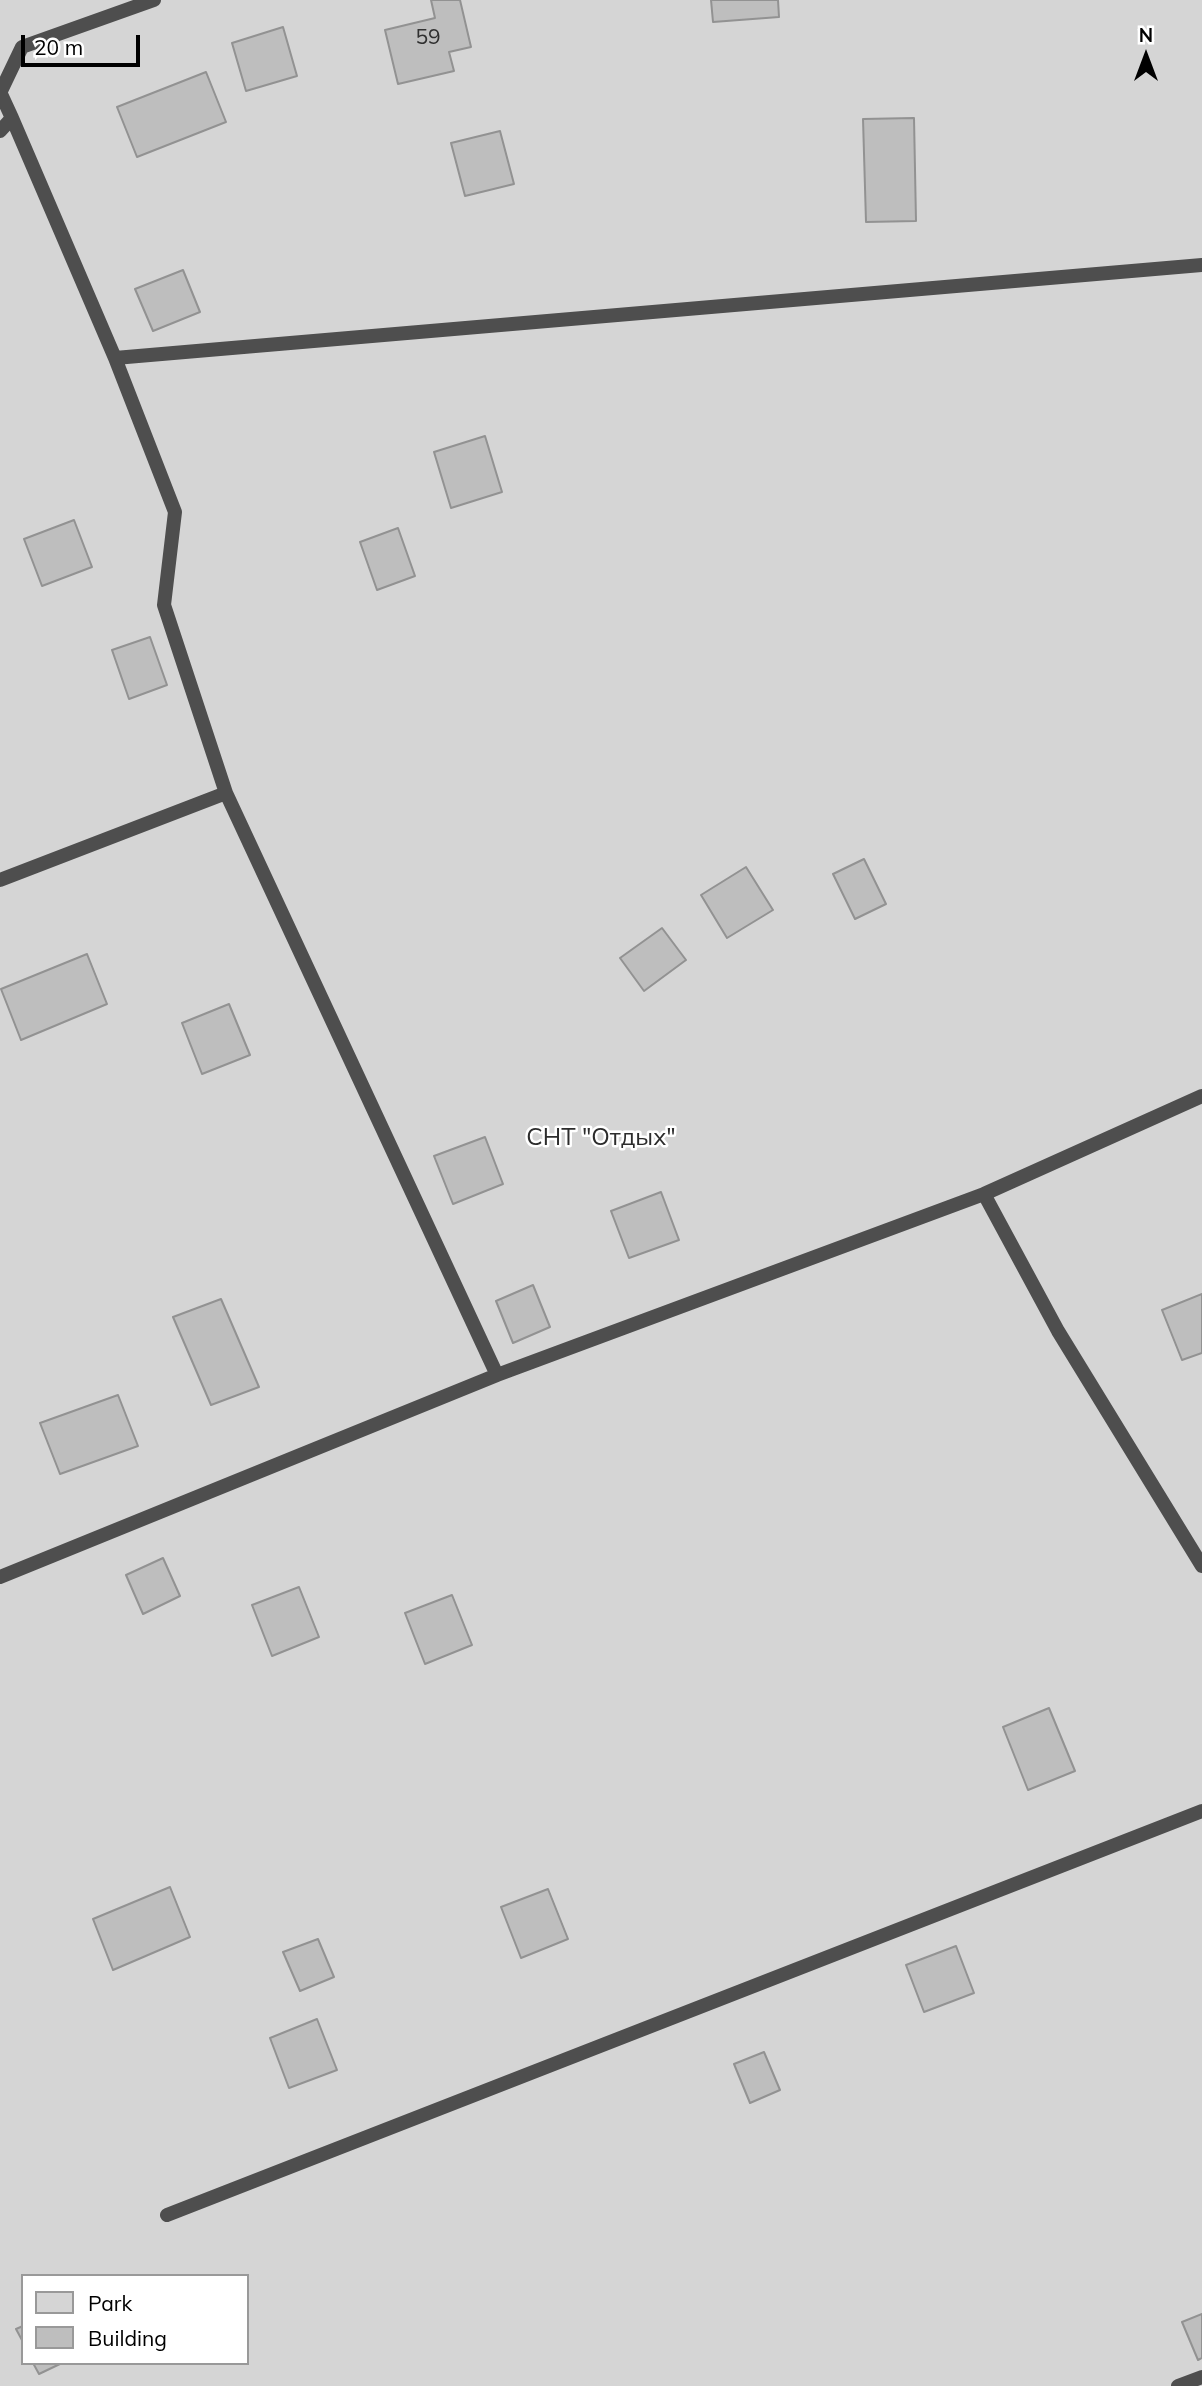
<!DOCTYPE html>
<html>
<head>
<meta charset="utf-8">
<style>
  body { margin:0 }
  #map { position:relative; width:1202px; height:2386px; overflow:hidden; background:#fff; font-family:Mulish,sans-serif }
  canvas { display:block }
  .legend { position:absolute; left:21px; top:2274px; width:228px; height:91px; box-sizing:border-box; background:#fff; border:2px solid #999; margin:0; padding:9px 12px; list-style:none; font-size:21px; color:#000 }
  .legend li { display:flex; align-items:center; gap:14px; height:35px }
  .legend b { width:35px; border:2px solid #999 }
  .north { position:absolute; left:1111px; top:21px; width:70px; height:70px; -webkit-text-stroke:5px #fff; paint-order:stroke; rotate:0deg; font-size:19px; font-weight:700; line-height:28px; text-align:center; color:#000 }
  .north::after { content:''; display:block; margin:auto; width:24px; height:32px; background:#000; clip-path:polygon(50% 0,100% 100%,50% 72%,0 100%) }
  .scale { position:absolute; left:21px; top:35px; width:119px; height:32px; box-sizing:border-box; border:4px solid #000; border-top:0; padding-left:9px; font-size:21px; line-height:24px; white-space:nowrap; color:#000; -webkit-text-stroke:5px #fff; paint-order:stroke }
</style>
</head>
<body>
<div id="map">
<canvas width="1202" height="2386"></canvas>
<ul class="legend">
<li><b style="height:19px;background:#d5d5d5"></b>Park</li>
<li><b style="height:19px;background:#bebebe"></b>Building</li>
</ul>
<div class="north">N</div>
<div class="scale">20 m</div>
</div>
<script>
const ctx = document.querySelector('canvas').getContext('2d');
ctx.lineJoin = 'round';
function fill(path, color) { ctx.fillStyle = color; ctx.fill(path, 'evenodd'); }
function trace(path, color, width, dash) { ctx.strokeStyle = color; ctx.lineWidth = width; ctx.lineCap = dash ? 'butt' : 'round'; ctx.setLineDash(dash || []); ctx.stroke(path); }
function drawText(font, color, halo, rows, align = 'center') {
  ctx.font = font + ' Mulish,sans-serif'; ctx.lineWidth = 5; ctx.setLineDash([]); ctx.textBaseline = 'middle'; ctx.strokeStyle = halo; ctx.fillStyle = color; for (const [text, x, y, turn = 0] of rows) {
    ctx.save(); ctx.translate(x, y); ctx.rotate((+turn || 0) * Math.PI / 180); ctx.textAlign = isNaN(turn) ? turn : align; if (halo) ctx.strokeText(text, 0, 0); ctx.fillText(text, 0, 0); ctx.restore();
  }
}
fill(new Path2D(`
  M0 0H1202V2386H0ZM23 2276H247V2363H23Z`), '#d5d5d5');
const building = new Path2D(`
  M431 0H460L471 47 449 52 454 71 398 84 385 30 435 18Z
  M711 0H778L779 17 713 22Z
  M283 27 297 76 246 91 232 43Z
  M206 72 226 122 137 157 117 107Z
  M914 118 916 221 866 222 863 119Z
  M500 131 514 184 465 196 451 143Z
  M183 270 200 312 153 331 135 289Z
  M485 436 502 492 451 508 434 452Z
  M74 520 92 567 42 586 24 539Z
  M398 528 415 576 377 590 360 542Z
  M150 637 167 685 129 699 112 650Z
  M864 859 886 904 855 919 833 874Z
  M746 867 773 910 727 938 701 895Z
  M662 928 686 960 644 991 620 958Z
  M87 954 107 1004 21 1040 1 989Z
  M229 1004 250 1055 202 1074 182 1023Z
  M485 1137 503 1184 453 1204 434 1156Z
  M661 1192 679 1240 629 1258 611 1211Z
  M533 1285 550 1327 513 1343 496 1301Z
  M1202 1294V1353L1182 1360 1162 1310Z
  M221 1299 259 1387 211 1405 173 1317Z
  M118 1395 138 1446 60 1474 40 1423Z
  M163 1558 180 1596 143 1614 126 1575Z
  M299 1587 319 1637 272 1656 252 1605Z
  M452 1595 472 1645 425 1664 405 1613Z
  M1049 1708 1075 1771 1028 1790 1003 1727Z
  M170 1887 190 1937 113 1970 93 1919Z
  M548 1889 568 1939 521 1958 501 1907Z
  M318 1939 334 1977 300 1991 283 1952Z
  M956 1946 974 1993 924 2012 906 1965Z
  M317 2019 337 2070 289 2088 270 2038Z
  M764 2052 780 2090 750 2103 734 2064Z
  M1202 2314V2358L1198 2360 1182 2322Z
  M23 2326V2342L16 2329Z
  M33 2363H62L39 2374Z`);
fill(building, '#bebebe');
trace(building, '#929292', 2);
trace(new Path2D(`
  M0 92 12 118 0 131
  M0 93 22 47 154 0
  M12 118 115 358 175 512 164 605 226 793 497 1375
  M115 358 1202 265
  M0 880 226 793
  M984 1194 1058 1331 1202 1566
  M0 1577 497 1375 984 1194 1202 1096
  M167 2215 1202 1811
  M1178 2386 1202 2377`), '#4e4e4e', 14);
drawText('21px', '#303030', null, [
  ["59",428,38]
]);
drawText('24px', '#2c2c2c', '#fff', [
  ["СНТ \"Отдых\"",601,1138]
]);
</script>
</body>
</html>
